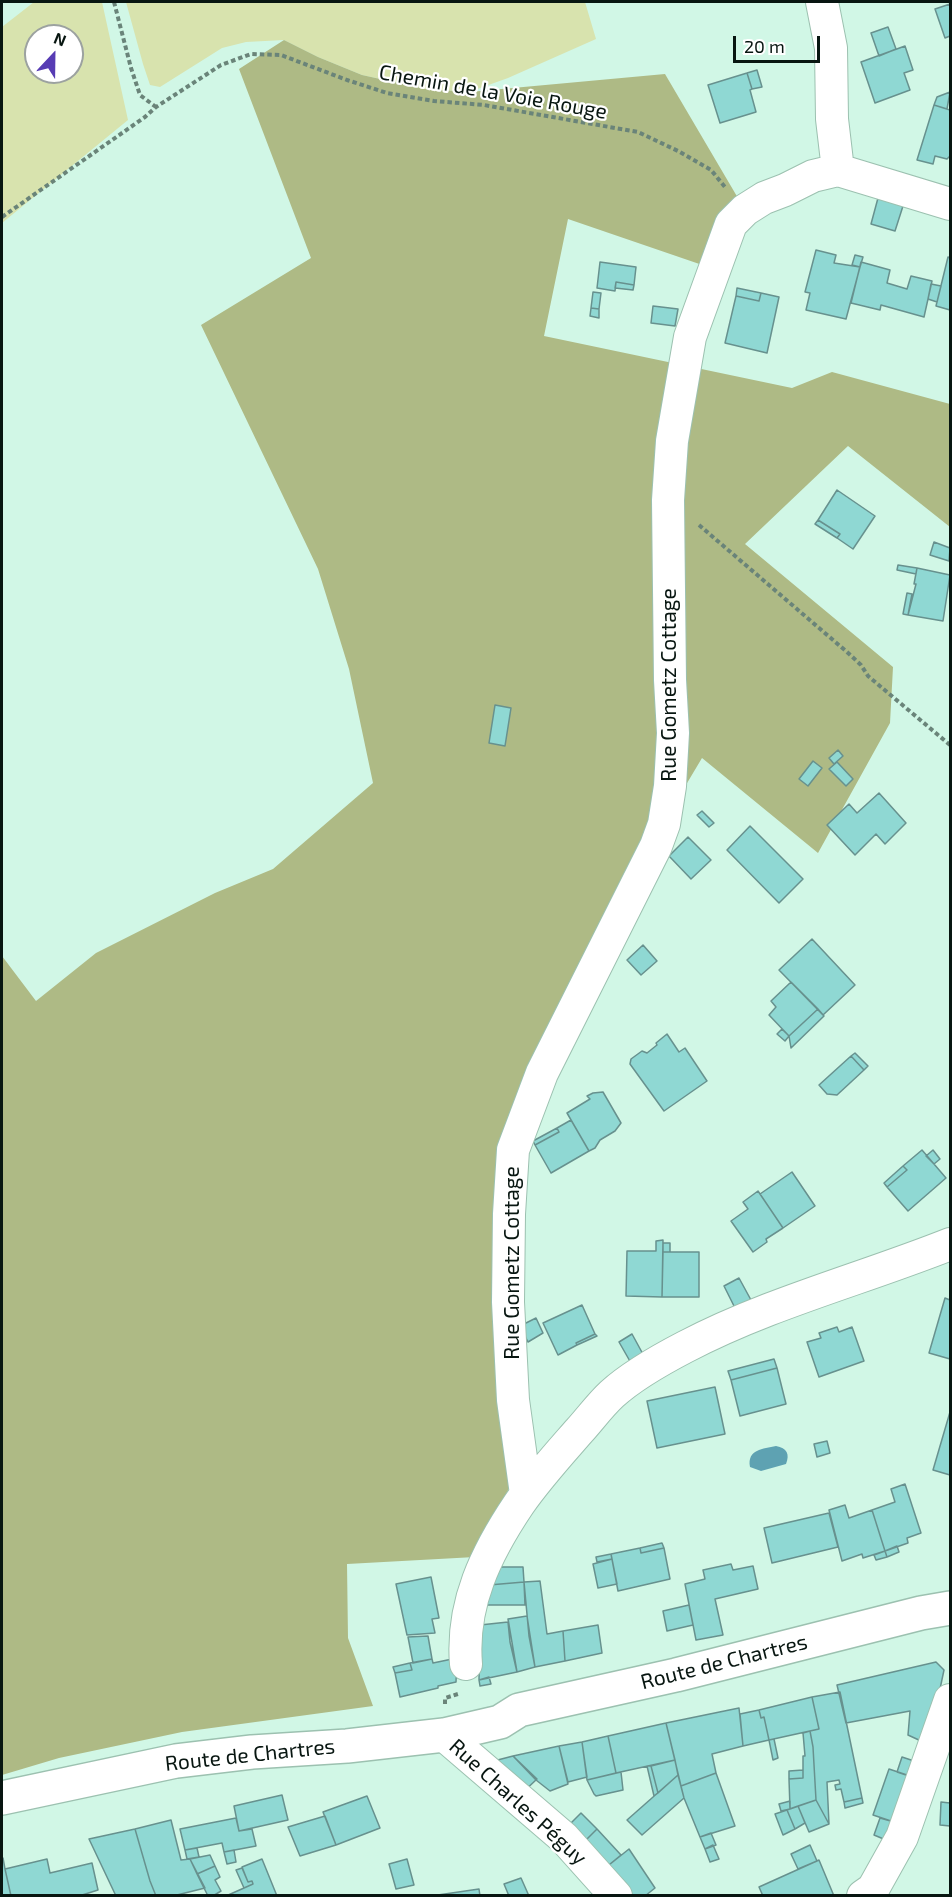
<!DOCTYPE html>
<html>
<head>
<meta charset="utf-8">
<style>
  body { margin:0 }
  #map { position:relative; width:952px; height:1897px; overflow:hidden; background:#d1f7e6; font-family:"Exo 2",sans-serif }
  canvas { display:block }
  .frame { position:absolute; inset:0; border:3px solid #081611; pointer-events:none }
  .north { position:absolute; left:24px; top:24px; width:60px; height:60px; box-sizing:border-box; background:#fff; border:2px solid #9ca2a0; border-radius:50%; rotate:22deg; font-size:16px; font-weight:700; line-height:24px; text-align:center; color:#081611 }
  .north::after { content:''; display:block; margin:auto; width:21px; height:27px; background:#573cb4; clip-path:polygon(50% 0,100% 100%,50% 72%,0 100%) }
  .scale { position:absolute; left:733px; top:36px; width:87px; height:27px; box-sizing:border-box; border:3px solid #081611; border-top:0; padding-left:8px; font-size:18px; line-height:21px; white-space:nowrap; color:#081611; -webkit-text-stroke:4px #fff; paint-order:stroke }
</style>
</head>
<body>
<div id="map">
<canvas width="952" height="1897"></canvas>
<div class="frame"></div>
<div class="north">N</div>
<div class="scale">20 m</div>
</div>
<script>
const ctx = document.querySelector('canvas').getContext('2d');
ctx.lineJoin = 'round';
function fill(path, color) { ctx.fillStyle = color; ctx.fill(path, 'evenodd'); }
function trace(path, color, width, dash) { ctx.strokeStyle = color; ctx.lineWidth = width; ctx.lineCap = dash ? 'butt' : 'round'; ctx.setLineDash(dash || []); ctx.stroke(path); }
function drawText(font, color, halo, rows, align = 'center') {
  ctx.font = font + ' "Exo 2",sans-serif'; ctx.lineWidth = 4.5; ctx.setLineDash([]); ctx.textBaseline = 'middle'; ctx.strokeStyle = halo; ctx.fillStyle = color; for (const [text, x, y, turn = 0] of rows) {
    ctx.save(); ctx.translate(x, y); ctx.rotate((+turn || 0) * Math.PI / 180); ctx.textAlign = isNaN(turn) ? turn : align; if (halo) ctx.strokeText(text, 0, 0); ctx.fillText(text, 0, 0); ctx.restore();
  }
}
fill(new Path2D(`
  M34 2H102L128 120 2 223V27ZM36 36H72V72H36Z
  M126 2H585L596 39 508 78 469 92 426 89 362 75 318 57 284 40 246 42 222 48 160 87 150 85 143 64Z`), '#d8e3ae');
fill(new Path2D(`
  M284 40 318 57 362 75 426 89 469 92 665 74 745 210 714 269 568 219 544 336 792 388 832 372 950 404V527L848 446 745 544 893 667 890 723 818 853 702 758 597 934 506 1147 518 1470 475 1557 347 1564 348 1638 373 1706 182 1732 59 1758 2 1775V956L36 1001 96 953 215 893 273 869 373 783 349 669 318 569 201 325 311 258 239 69Z`), '#aeba85');
fill(new Path2D(`
  M776 1446C787 1448 790 1454 786 1464L761 1471 750 1467C747 1449 763 1449 776 1446Z`), '#5ea2b2');
const building = new Path2D(`
  M950 4V36L945 38 935 9Z
  M888 27 896 49 879 56 871 33Z
  M905 46 913 70 904 73 910 90 875 103 861 62Z
  M757 70 762 87 752 89 747 73Z
  M747 73 752 89 750 90 756 112 720 123 708 85Z
  M950 92 947 109 934 105 937 97Z
  M934 105 950 110V156L947 159 935 156 933 164 917 160Z
  M878 198 903 206 895 231 871 224Z
  M816 250 836 255 834 263 860 267 846 319 806 310 810 293 805 292Z
  M855 255 863 257 860 267 852 265Z
  M948 257 950 258V310L936 306Z
  M600 262 636 267 634 285 616 282 615 291 597 288Z
  M861 262 890 270 887 283 907 289 911 276 932 281 924 317 881 305 880 310 851 303Z
  M616 282 634 285 633 290 615 288Z
  M931 284 941 286 937 302 928 299Z
  M737 288 761 293 759 301 736 296Z
  M593 292 601 293 599 309 591 308Z
  M761 293 779 297 767 353 725 343 736 296 759 301Z
  M653 306 678 309 675 326 651 323Z
  M591 308 599 309V318L590 316Z
  M837 490 875 516 853 549 837 538 840 534 818 520Z
  M818 520 840 534 837 538 815 524Z
  M934 542 950 548 949 561 930 555Z
  M898 565 917 568 916 574 897 570Z
  M917 568 950 575 943 621 908 615 916 584H914Z
  M907 593 912 594 908 615 903 614Z
  M495 705 511 708 505 746 489 743Z
  M838 750 843 756 834 764 829 758Z
  M813 761 822 768 808 786 799 779Z
  M837 762 853 779 846 786 829 769Z
  M879 793 906 823 885 844 876 834 855 855 827 825 849 804 857 813Z
  M702 811 714 823 709 827 697 815Z
  M750 826 803 879 779 903 727 850Z
  M688 837 711 860 691 879 669 856Z
  M812 939 855 985 823 1015 779 970Z
  M643 945 657 961 641 975 627 960Z
  M791 982 818 1009 789 1036 769 1015 776 1007 771 1001Z
  M818 1009 824 1016 791 1048 789 1036Z
  M782 1029 789 1036 785 1041 777 1034Z
  M667 1034 679 1052 685 1048 707 1081 664 1111 630 1064 631 1059 642 1051 647 1053 657 1045 656 1043Z
  M855 1053 868 1066 864 1070 851 1056Z
  M851 1056 864 1070 837 1095 827 1094 819 1085Z
  M603 1092 621 1123 615 1131 600 1140 595 1148 589 1151 567 1113 590 1099 587 1096 593 1093Z
  M571 1120 589 1151 551 1173 535 1145 559 1132 557 1128Z
  M557 1128 559 1132 535 1145 533 1141Z
  M922 1150 946 1178 908 1211 887 1187 907 1170 903 1166Z
  M933 1150 940 1159 934 1164 926 1156Z
  M903 1166 907 1170 887 1187 884 1183Z
  M792 1172 815 1206 783 1228 760 1194Z
  M758 1191 783 1228 766 1239 767 1242 753 1252 731 1221 748 1209 743 1202Z
  M663 1240 662 1297 626 1296 627 1251H656V1241Z
  M663 1243H670V1252H663Z
  M663 1252H699V1297H662Z
  M739 1278 751 1300 735 1308 724 1286Z
  M945 1298 950 1300V1359L929 1353Z
  M582 1305 595 1334 576 1343 577 1345 558 1355 543 1323Z
  M536 1318 543 1333 528 1342 520 1326Z
  M837 1327 839 1332 852 1327 864 1361 819 1377 807 1342 821 1338 819 1333Z
  M595 1334 597 1336 577 1345 576 1343Z
  M632 1334 644 1356 631 1363 619 1342Z
  M774 1359 777 1368 731 1380 728 1371Z
  M777 1368 786 1404 740 1416 731 1380Z
  M715 1387 725 1434 657 1448 647 1401Z
  M950 1412V1475L933 1470Z
  M827 1441 830 1453 817 1457 814 1444Z
  M905 1484 921 1533 907 1538 908 1543 885 1551 872 1510 895 1502 891 1489Z
  M845 1505 849 1518 872 1510 885 1551 863 1558 862 1554 842 1561 829 1510Z
  M829 1513 838 1547 772 1563 764 1528Z
  M662 1543 664 1548 641 1553 640 1548Z
  M897 1546 899 1552 887 1557 885 1551Z
  M640 1548 641 1553 664 1548 670 1579 618 1591 611 1554Z
  M885 1551 887 1557 876 1560 874 1555Z
  M611 1554 612 1559 597 1562 596 1557Z
  M612 1559 617 1584 598 1588 593 1564Z
  M731 1564 733 1570 753 1566 758 1589 715 1599 723 1635 696 1640 685 1584 705 1579 703 1570Z
  M493 1567H523L524 1582 489 1585Z
  M431 1577 439 1618 432 1619 435 1633 407 1635 396 1584Z
  M540 1581 547 1634 563 1631 565 1661 535 1667 529 1636 524 1582Z
  M524 1582 525 1605H485L489 1585Z
  M689 1605 693 1625 667 1631 663 1611Z
  M527 1616 535 1667 517 1672 508 1619Z
  M508 1622 510 1642 517 1672 479 1680 480 1625Z
  M598 1625 602 1653 565 1661 563 1631Z
  M428 1636 432 1659 413 1663 408 1637Z
  M457 1658 456 1682 438 1686V1688L400 1697 395 1673 412 1670 410 1663 432 1659 433 1663Z
  M936 1662 944 1670 940 1689 921 1741 908 1735 910 1711 846 1723 837 1685Z
  M410 1663 412 1670 395 1673 393 1667Z
  M489 1677 491 1684 480 1686 479 1680Z
  M840 1692 862 1798 844 1802 841 1789 836 1790 835 1785 840 1784 839 1780 827 1782 829 1824 816 1800 813 1747 810 1731 819 1729 812 1697Z
  M812 1697 819 1729 769 1740 764 1717 761 1718 759 1710Z
  M739 1708 743 1746 712 1754 716 1773 681 1786 666 1723Z
  M759 1710 761 1718 764 1717 769 1740 743 1746 740 1714Z
  M666 1723 675 1760 616 1773 608 1736Z
  M810 1731 813 1747 816 1800 790 1809 789 1779 803 1778V1756H805L803 1733Z
  M608 1736 616 1773 587 1780 582 1742Z
  M774 1739 778 1758 773 1760 769 1740Z
  M582 1742 587 1777 568 1782 559 1746Z
  M559 1746 568 1784 550 1791 536 1780 513 1756Z
  M513 1756 537 1779 520 1795 486 1763Z
  M902 1757 914 1761 909 1776 897 1772Z
  M675 1760 678 1775 658 1793 651 1766Z
  M647 1766H651L658 1793 654 1796Z
  M889 1769 910 1776 894 1822 873 1815Z
  M803 1770V1778L789 1779V1771Z
  M621 1772 623 1790 596 1796 594 1794 587 1780Z
  M716 1773 735 1826 700 1837 684 1798 681 1786Z
  M678 1775 684 1798 642 1835 627 1820Z
  M282 1795 288 1820 239 1831 234 1806Z
  M367 1796 380 1828 336 1845 323 1812Z
  M862 1798 863 1803 845 1808 844 1802Z
  M816 1800 829 1824 809 1832 798 1806Z
  M790 1801V1809L781 1811 779 1804Z
  M941 1802 950 1803V1826L940 1825Z
  M798 1806 805 1823 795 1829 787 1810Z
  M787 1810 795 1829 783 1835 775 1814Z
  M581 1813 597 1829 580 1846 563 1831Z
  M325 1816 336 1845 300 1856 288 1827Z
  M236 1818 239 1831 252 1829 256 1846 224 1852 222 1843 185 1850 180 1829Z
  M880 1818 894 1822 886 1840 874 1835Z
  M171 1820 181 1860 190 1859 205 1888 173 1896H156L150 1881 135 1829Z
  M135 1829 150 1881 156 1896H116L89 1839Z
  M597 1829 621 1855 604 1869 580 1846Z
  M711 1833 716 1845 705 1849 700 1837Z
  M713 1845 719 1859 710 1862 705 1849Z
  M810 1845 817 1861 798 1869 791 1854Z
  M197 1848 199 1857 187 1859 185 1850Z
  M629 1849 655 1888 645 1896H623L604 1869Z
  M234 1850 236 1862 227 1864 224 1852Z
  M210 1855 215 1866 197 1874 190 1859Z
  M3 1858 5 1869 11 1896H2V1859Z
  M47 1859 50 1873 92 1863 98 1890 79 1896H11L5 1869Z
  M262 1859 277 1896H226L253 1884 252 1881 248 1882 242 1867Z
  M407 1859 414 1885 396 1889 389 1864Z
  M819 1860 834 1896H763L759 1887Z
  M215 1866 220 1877 215 1880 221 1891 213 1896H208L197 1874Z
  M242 1868 248 1882 252 1881 253 1884 244 1888 236 1870Z
  M521 1878 529 1896H509L504 1884Z
  M479 1889 480 1896H431Z`);
fill(building, '#8fd8d3');
trace(building, '#67918e', 1.5);
const street = new Path2D(`
  M822 2 831 48 832 119 838 170
  M838 170 950 204
  M526 1494 513 1400 508 1302 509 1214 513 1150 542 1073 656 846 664 824 670 786 673 733 670 680 668 500 672 441 690 337 731 224 745 210 764 198 785 190 813 176 838 170
  M466 1664C461 1604 486 1553 519 1504 537 1478 558 1455 579 1431 590 1419 600 1405 612 1394 633 1375 660 1360 685 1347 769 1303 862 1279 950 1244
  M444 1735 564 1838 616 1896
  M863 1896 873 1889 902 1837 950 1700`);
const secondary = new Path2D(`
  M2 1798 176 1761 252 1752 347 1746 444 1735 500 1722 519 1710 676 1675 921 1613 950 1608`);
trace(street, '#9cc1b0', 34);
trace(secondary, '#9cc1b0', 36);
trace(new Path2D(`
  M114 2 131 68 140 95 156 107
  M2 217 145 117 156 107 221 65 251 54 281 55 347 80 387 93 434 101 484 105 638 132 678 151 711 170 725 187
  M699 525 847 652 861 665 868 676 950 745
  M445 1704V1698L458 1694`), '#6a8479', 4, [4.5, 3]);
trace(street, '#fff', 32);
trace(secondary, '#fff', 33);
drawText('21px', '#081611', '#fff', [
  ["Chemin de la Voie Rouge",493,92,10],
  ["Rue Gometz Cottage",669,685,-90],
  ["Rue Gometz Cottage",512,1263,-90],
  ["Route de Chartres",724,1662,-14],
  ["Route de Chartres",250,1755,-6],
  ["Rue Charles Péguy",518,1802,42]
]);
</script>
</body>
</html>
